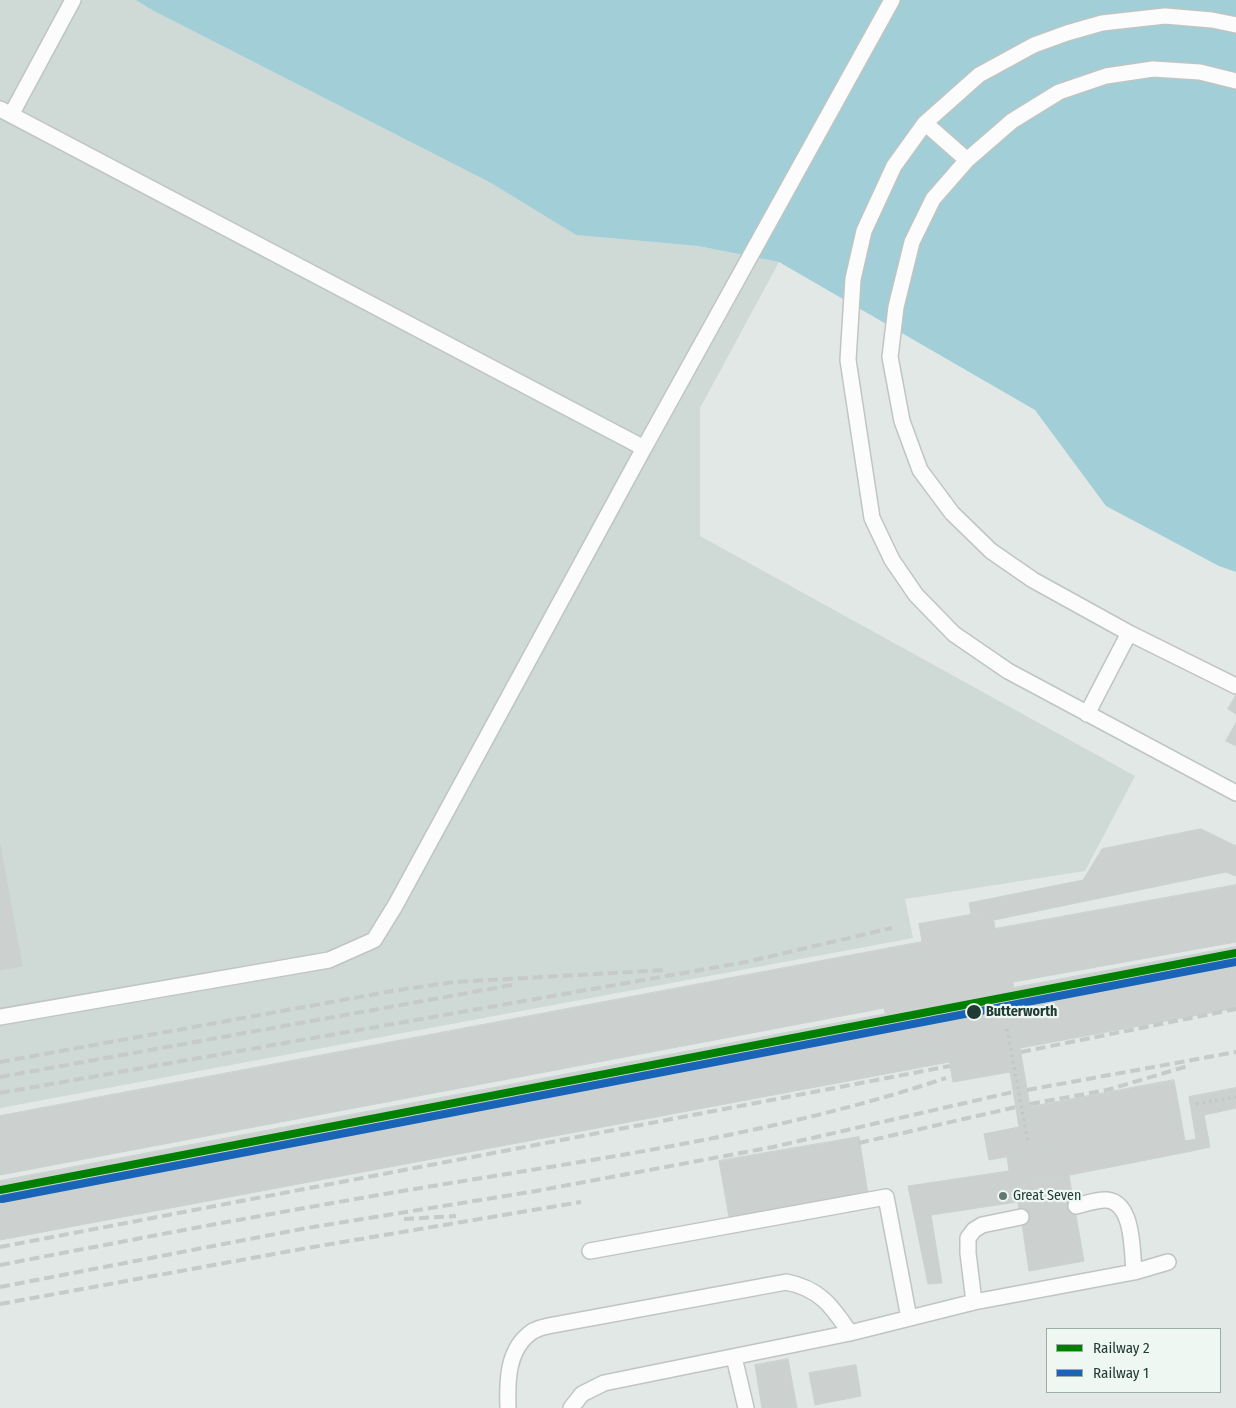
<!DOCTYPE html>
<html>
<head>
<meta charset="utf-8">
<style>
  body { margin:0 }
  #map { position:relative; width:1236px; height:1408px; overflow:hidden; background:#e2e8e5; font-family:"Fira Sans Condensed",sans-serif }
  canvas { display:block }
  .legend { position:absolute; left:1046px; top:1328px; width:175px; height:65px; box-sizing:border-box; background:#eff7f3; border:1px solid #9caca7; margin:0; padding:6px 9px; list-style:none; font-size:15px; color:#203b34 }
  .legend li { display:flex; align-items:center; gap:10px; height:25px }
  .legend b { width:25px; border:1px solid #9caca7 }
</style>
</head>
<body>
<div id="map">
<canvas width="1236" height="1408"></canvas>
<ul class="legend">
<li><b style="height:6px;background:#008000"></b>Railway 2</li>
<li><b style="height:6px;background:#1964b7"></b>Railway 1</li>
</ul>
</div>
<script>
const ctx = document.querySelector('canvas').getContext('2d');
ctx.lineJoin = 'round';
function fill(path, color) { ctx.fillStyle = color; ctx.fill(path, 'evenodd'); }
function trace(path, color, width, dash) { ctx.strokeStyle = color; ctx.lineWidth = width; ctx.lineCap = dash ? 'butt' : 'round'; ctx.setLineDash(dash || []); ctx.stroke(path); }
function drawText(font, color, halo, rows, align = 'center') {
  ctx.font = font + ' "Fira Sans Condensed",sans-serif'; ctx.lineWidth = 4.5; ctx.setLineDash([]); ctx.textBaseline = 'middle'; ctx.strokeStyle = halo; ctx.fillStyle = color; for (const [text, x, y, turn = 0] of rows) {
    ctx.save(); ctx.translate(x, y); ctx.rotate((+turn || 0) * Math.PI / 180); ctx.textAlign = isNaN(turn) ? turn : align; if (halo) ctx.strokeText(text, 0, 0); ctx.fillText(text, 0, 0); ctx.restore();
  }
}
fill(new Path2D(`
  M0 0H136L152 10 491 183 576 235 698 246 779 262 700 408V536L1135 776 1085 871 905 899 913 938 0 1108Z`), '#cfd9d5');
fill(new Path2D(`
  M136 0H1236V572L1219 566 1106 506 1035 410 779 262 698 246 576 235 491 183 152 10Z`), '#a1ced7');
const building = new Path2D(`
  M1236 695V714L1228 709Z
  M1236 723V746L1226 741Z
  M1201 829 1236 846V876L1226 872 994 920 992 911 971 914 969 903 1083 880 1102 849Z
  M0 845 22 966 0 970Z
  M1236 885V942L1013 982 1009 961 1001 963 995 929Z
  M992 911 1001 963 1009 961 1019 1018 1015 1019 1033 1124 1047 1122 1049 1133 1059 1131 1062 1147 989 1160 984 1134 1019 1127 1010 1072 953 1082 947 1049 915 1055 913 1046 905 1047 903 1038 890 1040 880 985 890 983 888 972 897 970 895 958 924 953 919 924Z
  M922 942 924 953 895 958 897 970 888 972 890 983 880 985 884 1008 0 1175V1116Z
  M1236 947V1008L1020 1048 1015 1019 1019 1018 1013 988Z
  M886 1014 890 1040 903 1038 905 1047 913 1046 915 1055 947 1049 949 1062 0 1240V1181Z
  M1174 1080 1187 1152 1014 1186 1017 1202 931 1215 942 1283 928 1284 908 1186 1009 1171 1007 1157 1062 1147 1059 1131 1049 1133 1047 1122 1033 1124 1030 1107Z
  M1236 1088V1108L1204 1115 1210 1147 1187 1152 1185 1141 1196 1139 1189 1097Z
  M859 1137 868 1194 729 1217 719 1161Z
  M1069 1176 1084 1261 1029 1271 1021 1217 1014 1186Z
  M788 1359 797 1408H762L755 1365Z
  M856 1365 861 1396 815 1405 809 1373Z`);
fill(building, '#ccd1cf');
trace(building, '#cad1ce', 1);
const lane = new Path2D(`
  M1236 25 1212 20 1165 16 1102 23 1067 33 1034 45 979 75 925 123 894 166 864 231 853 279 848 360 872 518 892 560 916 595 954 634 1008 671 1236 793
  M1236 81 1200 72 1153 69 1106 76 1059 92 1012 121 967 160 933 199 912 242 896 307 890 357 902 421 920 470 952 513 991 551 1033 580 1129 633 1236 686
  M0 109 644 448 892 0
  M11 115 73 0
  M925 123 967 160
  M1087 714 1129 633
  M0 1017 329 960 374 940 395 906 644 448
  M1076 1206C1085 1204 1097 1199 1107 1200 1134 1203 1132 1252 1134 1272
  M590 1251 886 1197 909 1318
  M974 1302 968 1253V1238L974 1230 982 1225 1021 1217
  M734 1357 746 1408
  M508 1408C507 1381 507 1348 533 1331 537 1329 543 1327 548 1326L786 1282C819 1288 832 1306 850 1333
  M571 1408 582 1394 604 1383 850 1333 974 1302 1134 1272 1168 1262`);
trace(lane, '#bfc5c2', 18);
trace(new Path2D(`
  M1196 1104 1236 1097`), '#bfc8c6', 3, [2.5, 4]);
trace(lane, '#fbfcfb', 15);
trace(new Path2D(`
  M1021 1052 1236 1009
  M0 1062 398 990 454 982 666 970
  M0 1077 512 985
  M1027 1090 1236 1052
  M0 1093 746 962 892 928
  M1030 1104 1107 1090 1188 1066
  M859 1143 1016 1107
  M404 1219 456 1216
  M0 1247 950 1066
  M0 1265C146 1237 292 1209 439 1185 609 1157 782 1133 946 1078
  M0 1287 307 1228 536 1191 773 1147 1013 1092
  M0 1304 307 1248 581 1202`), '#c6cac9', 4, [10, 5]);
trace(new Path2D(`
  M1007 1029 1028 1142`), '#bfc8c6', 3, [2.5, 4]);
trace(new Path2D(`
  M0 1190 1236 953`), '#008000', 8);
trace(new Path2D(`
  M2 1199 1236 962`), '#1964b7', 8);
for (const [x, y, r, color] of [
  [974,1012,8,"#203b34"],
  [1003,1196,5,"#647872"]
]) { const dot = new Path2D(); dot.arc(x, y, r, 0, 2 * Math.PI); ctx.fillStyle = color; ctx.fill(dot); trace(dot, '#eff7f3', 2); }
drawText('bold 14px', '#203b34', '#eff7f3', [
  ["Butterworth",986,1012]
], 'left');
drawText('14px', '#203b34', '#eff7f3', [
  ["Great Seven",1013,1196]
], 'left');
</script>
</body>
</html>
